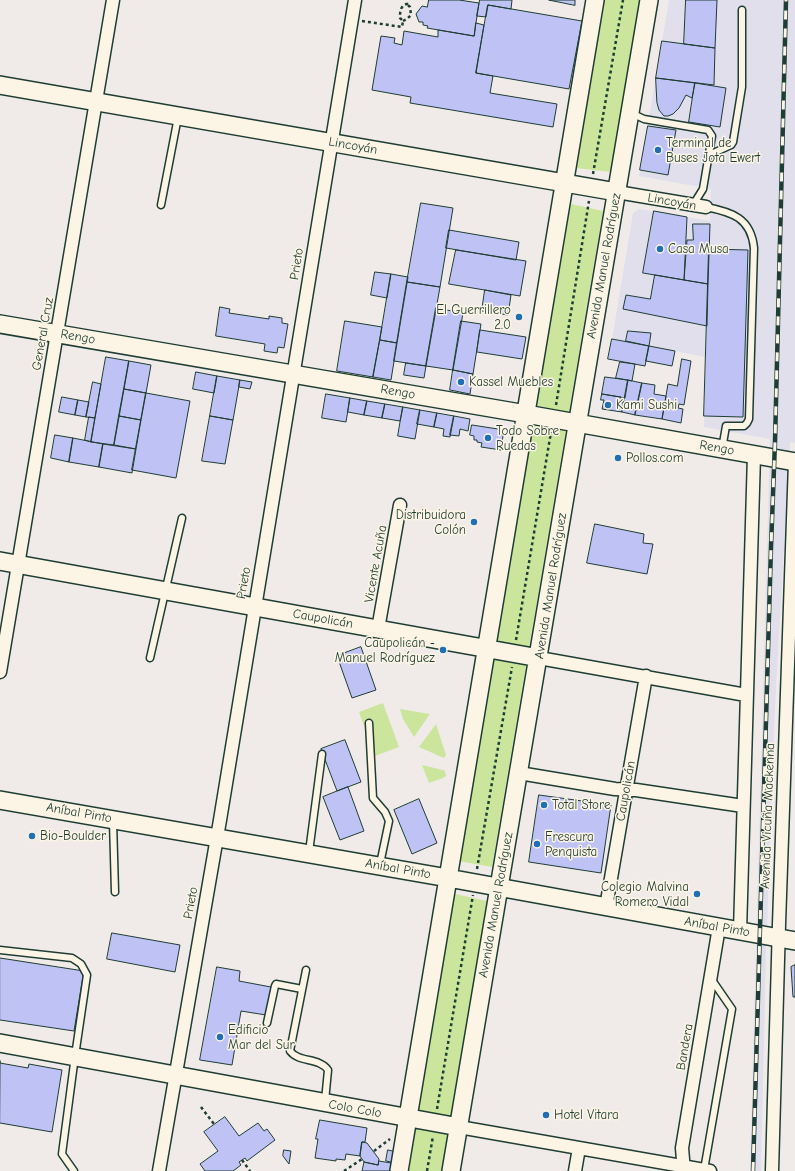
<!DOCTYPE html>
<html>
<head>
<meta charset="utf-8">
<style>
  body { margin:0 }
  canvas { display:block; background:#f0ebe8 }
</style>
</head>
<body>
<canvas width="795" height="1171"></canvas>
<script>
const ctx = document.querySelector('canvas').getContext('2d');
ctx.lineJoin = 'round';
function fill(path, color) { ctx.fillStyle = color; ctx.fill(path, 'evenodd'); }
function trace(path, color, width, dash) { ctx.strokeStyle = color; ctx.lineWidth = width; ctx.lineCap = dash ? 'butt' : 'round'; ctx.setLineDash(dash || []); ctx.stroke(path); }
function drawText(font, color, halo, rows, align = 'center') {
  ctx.font = font + ' "Comic Neue",sans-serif'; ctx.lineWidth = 3; ctx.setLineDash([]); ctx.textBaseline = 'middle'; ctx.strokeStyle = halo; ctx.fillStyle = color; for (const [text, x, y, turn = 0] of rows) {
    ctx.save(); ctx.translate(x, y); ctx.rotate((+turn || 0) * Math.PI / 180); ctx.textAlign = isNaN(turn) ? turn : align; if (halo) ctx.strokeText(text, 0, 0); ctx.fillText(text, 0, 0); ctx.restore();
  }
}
fill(new Path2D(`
  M669 0H795V443L790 442 775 707 766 955 761 1171H750L770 439 704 427 706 357 612 339 633 213 639 209 710 221 711 189 639 176Z`), '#e1dfec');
fill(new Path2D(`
  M605 0H641L611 172 576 168Z
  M571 204 603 211 492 867 453 860Z
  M383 703 399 747 375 756 359 712Z
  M400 709 430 714 414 737 403 719Z
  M436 724 446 755 444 758 419 747Z
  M422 765 443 770 445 771 446 776 443 778 429 783Z
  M451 893 491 902 444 1171H408Z`), '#cbe69c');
const building = new Path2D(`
  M429 0H459L479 3 474 36 427 28 428 26 423 25V22H419L416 14 422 6 427 7Z
  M480 0H512L511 9 488 5 486 17 477 16Z
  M549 0H575V5Z
  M686 0H717L715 48 684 44Z
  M488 5 582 21 569 89 476 73Z
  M476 23 484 25 476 73 493 76 490 93 557 104 553 127 410 103 411 97 372 90 381 36 395 38 394 43 402 45 404 31 438 37V30L474 36Z
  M662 41 715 48 714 85 656 78Z
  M656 78 695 83 692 98 686 95 679 108 673 114 668 116H664L659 110 657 103Z
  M695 83 726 88 720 127 689 122Z
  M648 126 676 130 668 175 640 170Z
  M421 203 453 208 440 287 407 282Z
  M654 211 687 217 684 280 643 273Z
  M693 224H710L708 284 684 280 687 240H693Z
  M449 230 519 242 516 260 446 248Z
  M709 249 748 250 743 417 704 416Z
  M456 250 526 261 520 296 449 284Z
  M375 272 391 274 387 298 371 295Z
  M391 274 408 277 397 343 380 340Z
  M655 275 708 284 707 326 623 309 626 295 650 299Z
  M407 282 440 287 426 366 394 361Z
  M485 290 511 295 508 315 482 311Z
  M220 307 230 309 229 313 269 319V316L282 318V323L288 324 284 348 278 347 277 353 264 351 265 344 216 336Z
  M436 308 463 313 453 370 426 366Z
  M345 321 382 327 373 377 337 371Z
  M461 321 481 324 473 374 453 370Z
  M480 330 526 337 522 359 477 352Z
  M628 331 651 333 649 346 626 341Z
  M612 339 649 346 645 366 608 359Z
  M380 340 397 343 391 380 373 377Z
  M649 346 675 351 672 366 646 361Z
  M106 357 129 361 114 445 91 442Z
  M682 359 691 361 684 405 679 404 678 408 683 409 681 423 662 419 668 384 677 386Z
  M129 361 151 365 146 393 124 389Z
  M620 362 635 364 632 381 616 378Z
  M406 363 426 366 424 378 404 375Z
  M453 370 473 374 470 394 450 390Z
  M196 372 217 376 214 393 193 389Z
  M217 376 240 380 233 420 210 416Z
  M605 377 628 380 625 398 602 394Z
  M240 380 252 382 250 389 239 387Z
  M628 380 642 383 635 415 622 412Z
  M93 382 101 384 95 418 86 417Z
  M642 383 655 385 654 394 666 396 662 419 635 415Z
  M124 389 146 393 141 420 119 416Z
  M146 393 190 401 176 478 132 470Z
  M326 394 350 398 346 422 322 418Z
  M602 394 621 397 620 402 624 403 622 412 602 409 604 400H601Z
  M62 397 78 400 75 415 59 412Z
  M350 398 367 401 364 415 348 412Z
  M78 400 89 402 86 417 75 415Z
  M367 401 385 404 382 418 364 415Z
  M385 404 403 407 400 421 382 418Z
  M403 407 420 410 415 439 398 436Z
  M420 410 437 413 434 427 417 424Z
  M437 413 454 416 450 437 443 436 444 429 434 427Z
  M119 416 141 420 136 449 114 445Z
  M210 416 233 420 225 464 202 461Z
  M454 416 470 419 468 431 460 429 459 436 450 435Z
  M89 417 95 418 91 442 85 440Z
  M472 425 498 429 503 436 501 450 481 447 482 443 477 442V440H474V436L470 435Z
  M55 435 73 438 69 462 51 458Z
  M73 438 103 444 99 467 69 462Z
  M103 444 136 449 132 473 99 467Z
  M595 524 644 534 643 543 653 544 647 574 587 563Z
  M361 647 376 690 352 698 337 656Z
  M345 740 361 782 337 791 321 749Z
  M348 787 364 831 340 840 323 797Z
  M539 795 611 805 601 873 529 862Z
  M419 799 437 843 412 854 394 810Z
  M112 933 180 945 175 972 107 959Z
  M0 958 84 971 74 1031 0 1020Z
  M795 965V997H793L791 967Z
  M217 967 240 971 239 981 271 987 266 1015 241 1011 232 1065 200 1060Z
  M0 1061V1063L28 1068 29 1064 62 1070 52 1132 0 1123Z
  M225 1117 239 1136 258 1123 264 1131 267 1129 275 1140 247 1161 245 1158 239 1162 241 1165 233 1171H205L200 1164 218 1151 204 1132Z
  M320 1120 367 1128 365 1142H362L360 1156 346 1154 345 1160 336 1159V1161L315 1158 318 1139H316Z
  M362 1142 367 1143 379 1159 378 1165 364 1162 360 1156Z
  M284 1150 291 1151 289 1164 283 1156Z
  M388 1150 397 1152 395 1163 386 1161Z
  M379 1161 391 1163 390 1171H362L364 1162 378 1165Z`);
fill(building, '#bec2f4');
trace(building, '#1f3d34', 1);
const lane = new Path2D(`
  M631 113 644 119 708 130 712 136 703 189 693 205
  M709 155 731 145 733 142 742 87V10
  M161 205 178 117
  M706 207C732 212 751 218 754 248L749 419 747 423 744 426H726L722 449
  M150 658 182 518
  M369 723 373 798 385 812 389 821 380 864
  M113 821 115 892
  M309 852 322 754
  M0 950 72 958 81 964 87 975 75 1056 62 1154 74 1171
  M306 970 290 1051C299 1063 319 1057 328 1070L325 1101
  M267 1023 275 986 276 984 302 989
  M704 1170 732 1009 712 980`);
const street = new Path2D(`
  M617 192 706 207
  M378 629 400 505
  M539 658 746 695
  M0 672 113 0
  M519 773 615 789 636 790 743 806
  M606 907 646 676
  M740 931 754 455
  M459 1127 710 1171
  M159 1171 220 820 355 0
  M575 1171 579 1148
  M684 1171 682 1148 719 927
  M772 1171 779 924 795 462`);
const secondary = new Path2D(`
  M0 85 617 192
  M0 324 526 414 795 462
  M0 561 539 658
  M0 800 448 878 795 941
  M0 1043 459 1127
  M399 1171 595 0
  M451 1171 649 0`);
trace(lane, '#1f3d34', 9);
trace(street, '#1f3d34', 15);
trace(secondary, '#1f3d34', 20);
trace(new Path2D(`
  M362 21 402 27 403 21 400 18C400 12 400 6 407 4V0
  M403 21 407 19 411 15 410 7 407 4
  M593 174 623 0
  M556 405 589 201
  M516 640 551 432
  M477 869 512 667
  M201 1107 214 1124
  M437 1109 473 895
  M374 1151 390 1139
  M242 1160 250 1171
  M344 1171 362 1159
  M427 1171 433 1136`), '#1f3d34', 2.5, [3, 3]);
trace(lane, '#fcf5e5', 6);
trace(street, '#fcf5e5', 12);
trace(secondary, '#fcf5e5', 17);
const rail = new Path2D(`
  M753 1171 771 547 775 442 786 0`);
trace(rail, '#1f3d34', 4.5);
trace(rail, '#fcf5e5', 3, [9]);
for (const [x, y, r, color] of [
  [658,150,4,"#1f6fb2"],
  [660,249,4,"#1f6fb2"],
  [519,317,4,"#1f6fb2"],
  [461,382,4,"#1f6fb2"],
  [608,405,4,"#1f6fb2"],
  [488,438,4,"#1f6fb2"],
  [618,458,4,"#1f6fb2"],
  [474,522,4,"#1f6fb2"],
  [443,650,4,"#1f6fb2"],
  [544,805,4,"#1f6fb2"],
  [32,836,4,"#1f6fb2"],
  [537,844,4,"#1f6fb2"],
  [697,894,4,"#1f6fb2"],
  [220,1037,4,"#1f6fb2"],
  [546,1115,4,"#1f6fb2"]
]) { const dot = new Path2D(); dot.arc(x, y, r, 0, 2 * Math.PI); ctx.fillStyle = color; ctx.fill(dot); trace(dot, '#fcf5e5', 1.5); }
drawText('13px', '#1f3d34', '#fcf5e5', [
  ["Terminal de",666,143],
  ["Buses Jota Ewert",666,158],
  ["Casa Musa",668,249],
  ["El Guerrillero",511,310,"right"],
  ["2.0",511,325,"right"],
  ["Kassel Muebles",469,382],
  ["Kami Sushi",616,405],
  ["Todo Sobre",496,431],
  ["Ruedas",496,446],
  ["Pollos.com",626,458],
  ["Distribuidora",466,515,"right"],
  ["Colón",466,530,"right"],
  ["Caupolicán -",435,643,"right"],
  ["Manuel Rodríguez",435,658,"right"],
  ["Total Store",552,805],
  ["Bio-Boulder",40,836],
  ["Frescura",545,837],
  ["Penquista",545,852],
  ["Colegio Malvina",689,887,"right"],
  ["Romero Vidal",689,902,"right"],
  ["Edificio",228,1030],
  ["Mar del Sur",228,1045],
  ["Hotel Vitara",554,1115]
], 'left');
drawText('13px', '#1f3d34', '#fcf5e5', [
  ["Lincoyán",353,146,10],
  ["Lincoyán",672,202,10],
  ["Prieto",297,264,-81],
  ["Avenida Manuel Rodríguez",604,266,-80],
  ["General Cruz",43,334,-80],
  ["Rengo",78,337,10],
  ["Rengo",398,392,10],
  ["Rengo",717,448,10],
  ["Vicente Acuña",376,564,-80],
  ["Prieto",244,583,-80],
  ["Avenida Manuel Rodríguez",551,586,-81],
  ["Caupolicán",323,619,10],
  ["Caupolicán",626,791,-80],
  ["Aníbal Pinto",79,813,10],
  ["Avenida Vicuña Mackenna",768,816,-88],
  ["Aníbal Pinto",398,869,10],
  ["Prieto",191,903,-80],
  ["Avenida Manuel Rodríguez",496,905,-80],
  ["Aníbal Pinto",717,927,10],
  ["Bandera",685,1047,-80],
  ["Colo Colo",355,1109,10]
]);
</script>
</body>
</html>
